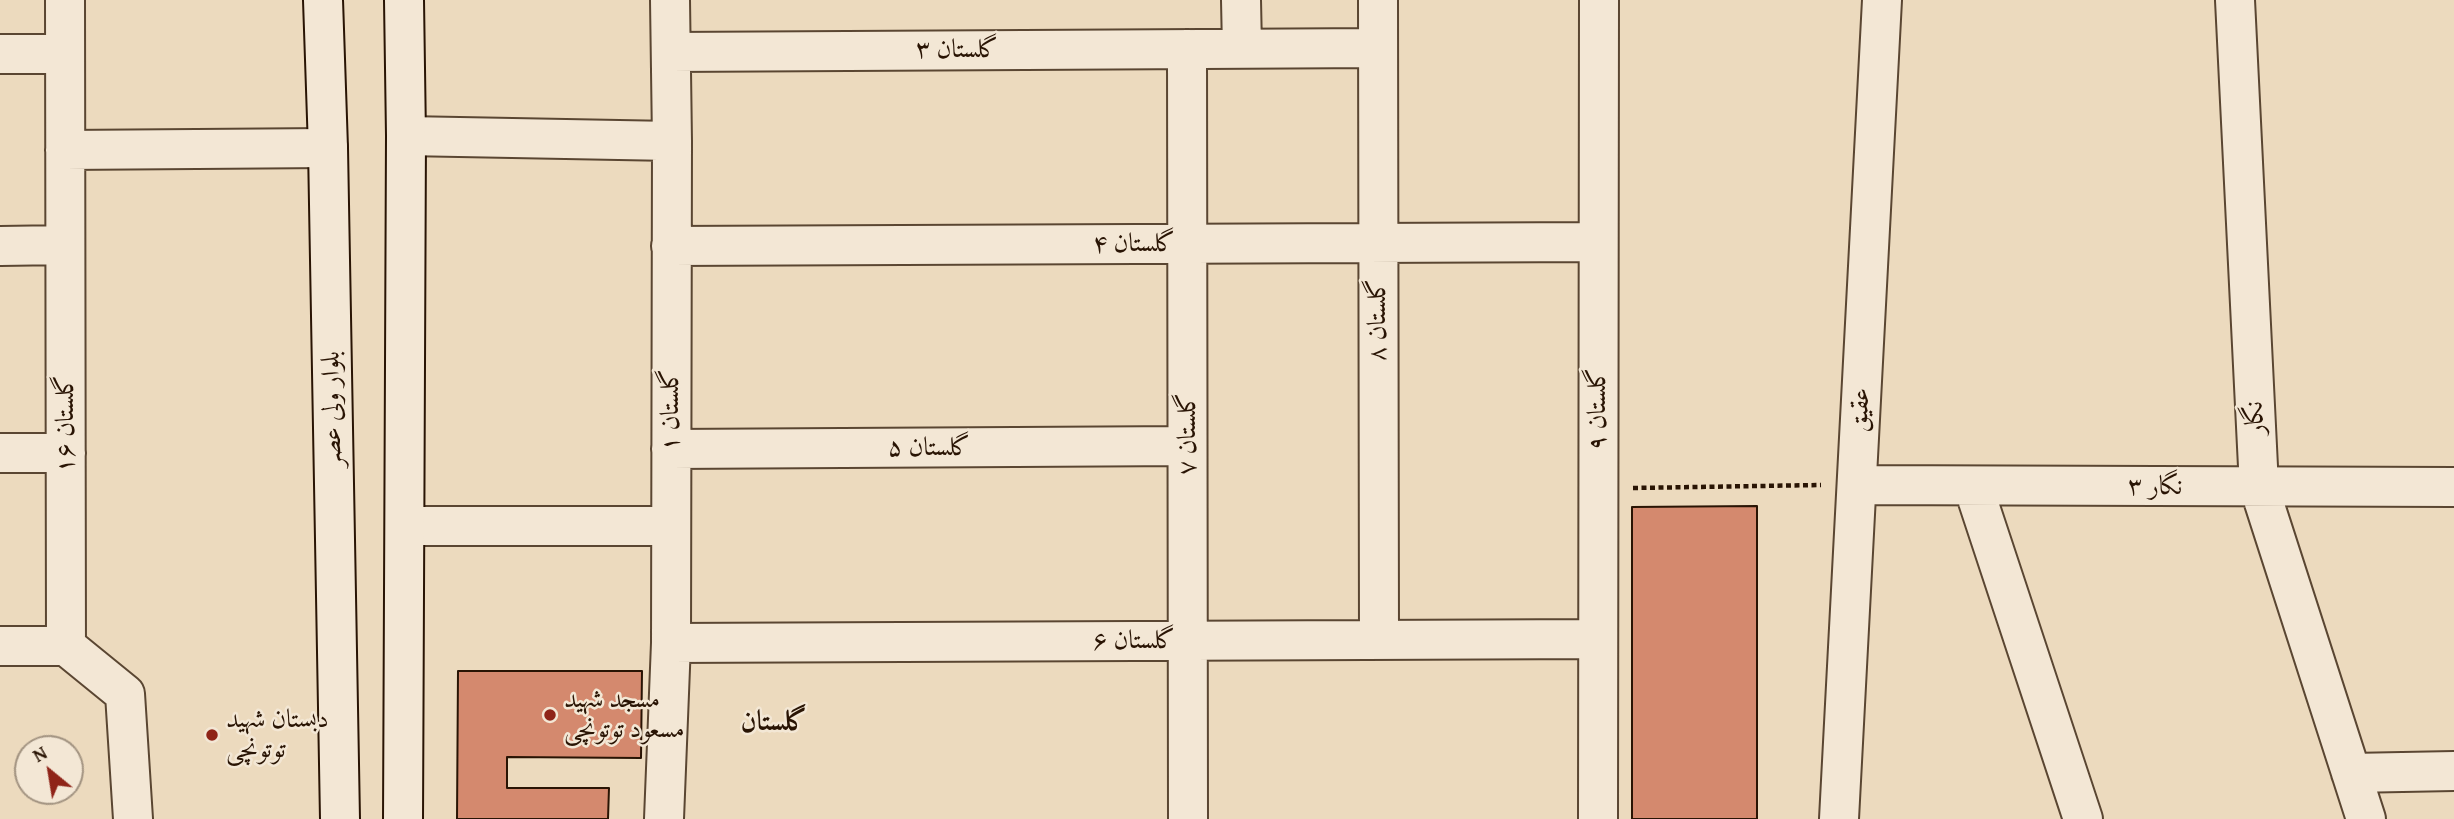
<!DOCTYPE html>
<html>
<head>
<meta charset="utf-8">
<style>
  body { margin:0 }
  #map { position:relative; width:2454px; height:819px; overflow:hidden; background:#ecdabe; font-family:"Gentium Book Plus",serif }
  canvas { display:block }
  .north { position:absolute; left:14px; top:735px; width:70px; height:70px; box-sizing:border-box; background:#f3e7d5; border:2px solid #a29381; border-radius:50%; rotate:330deg; font-size:19px; font-weight:700; line-height:28px; text-align:center; color:#291404 }
  .north::after { content:''; display:block; margin:auto; width:24px; height:32px; background:#8f2418; clip-path:polygon(50% 0,100% 100%,50% 72%,0 100%) }
</style>
</head>
<body>
<div id="map">
<canvas width="2454" height="819"></canvas>
<div class="north">N</div>
</div>
<script>
const ctx = document.querySelector('canvas').getContext('2d');
ctx.lineJoin = 'round';
function fill(path, color) { ctx.fillStyle = color; ctx.fill(path, 'evenodd'); }
function trace(path, color, width, dash) { ctx.strokeStyle = color; ctx.lineWidth = width; ctx.lineCap = dash ? 'butt' : 'round'; ctx.setLineDash(dash || []); ctx.stroke(path); }
function drawText(font, color, halo, rows, align = 'center') {
  ctx.font = font + ' "Gentium Book Plus",Amiri,serif'; ctx.lineWidth = 5; ctx.setLineDash([]); ctx.textBaseline = 'middle'; ctx.strokeStyle = halo; ctx.fillStyle = color; for (const [text, x, y, turn = 0] of rows) {
    ctx.save(); ctx.translate(x, y); ctx.rotate((+turn || 0) * Math.PI / 180); ctx.textAlign = isNaN(turn) ? turn : align; if (halo) ctx.strokeText(text, 0, 0); ctx.fillText(text, 0, 0); ctx.restore();
  }
}
const building = new Path2D(`
  M1757 506V819H1632V507Z
  M458 671H642L641 758 507 757V788H609L608 819H457Z`);
fill(building, '#d4896e');
trace(building, '#291404', 2);
const street = new Path2D(`
  M65 0 66 646
  M1241 0 1242 48
  M1378 0 1379 640
  M2235 0 2259 487 2366 819
  M1187 49 1188 819
  M671 52 1378 48
  M0 54H65
  M406 136 672 141
  M65 150 328 148
  M0 246 65 245
  M671 246 1598 242
  M671 449 1187 446
  M0 453H66
  M1857 485 2454 487
  M1973 486 2083 819
  M405 526H671
  M671 643 1598 639
  M0 646H66
  M66 646 125 694 133 819
  M2351 773 2454 771
  M664 819 671 643 672 141 670 0
  M1598 819 1599 0
  M1839 819 1882 0`);
const secondary = new Path2D(`
  M323 0 328 148 340 819
  M403 819 406 136 404 0`);
trace(street, '#5a4632', 42);
trace(secondary, '#291404', 42);
trace(new Path2D(`
  M1633 488 1821 485`), '#291404', 4.5, [5, 3.5]);
trace(street, '#f3e7d5', 38);
trace(secondary, '#f3e7d5', 38);
for (const [x, y, r, color] of [
  [550,715,7,"#8f2418"],
  [212,735,7,"#8f2418"]
]) { const dot = new Path2D(); dot.arc(x, y, r, 0, 2 * Math.PI); ctx.fillStyle = color; ctx.fill(dot); trace(dot, '#f3e7d5', 2.5); }
drawText('26px', '#291404', '#f3e7d5', [
  ["گلستان ۳",957,50],
  ["گلستان ۴",1134,244],
  ["گلستان ۸",1378,320,-90],
  ["بلوار ولی عصر",333,409,-91],
  ["گلستان ۹",1598,409,-90],
  ["گلستان ۱",671,410,-90],
  ["عقیق",1861,410,-87],
  ["نگار",2256,418,-93],
  ["گلستان ۱۶",66,424,-90],
  ["گلستان ۷",1188,434,-90],
  ["گلستان ۵",929,448],
  ["نگار ۳",2155,487],
  ["گلستان ۶",1134,641]
]);
drawText('26px', '#291404', '#f3e7d5', [
  ["مسجد شهید",564,700],
  ["مسعود توتونچی",564,730],
  ["دبستان شهید",226,720],
  ["توتونچی",226,750]
], 'left');
drawText('bold 28px', '#291404', '#f3e7d5', [
  ["گلستان",774,723]
]);
</script>
</body>
</html>
